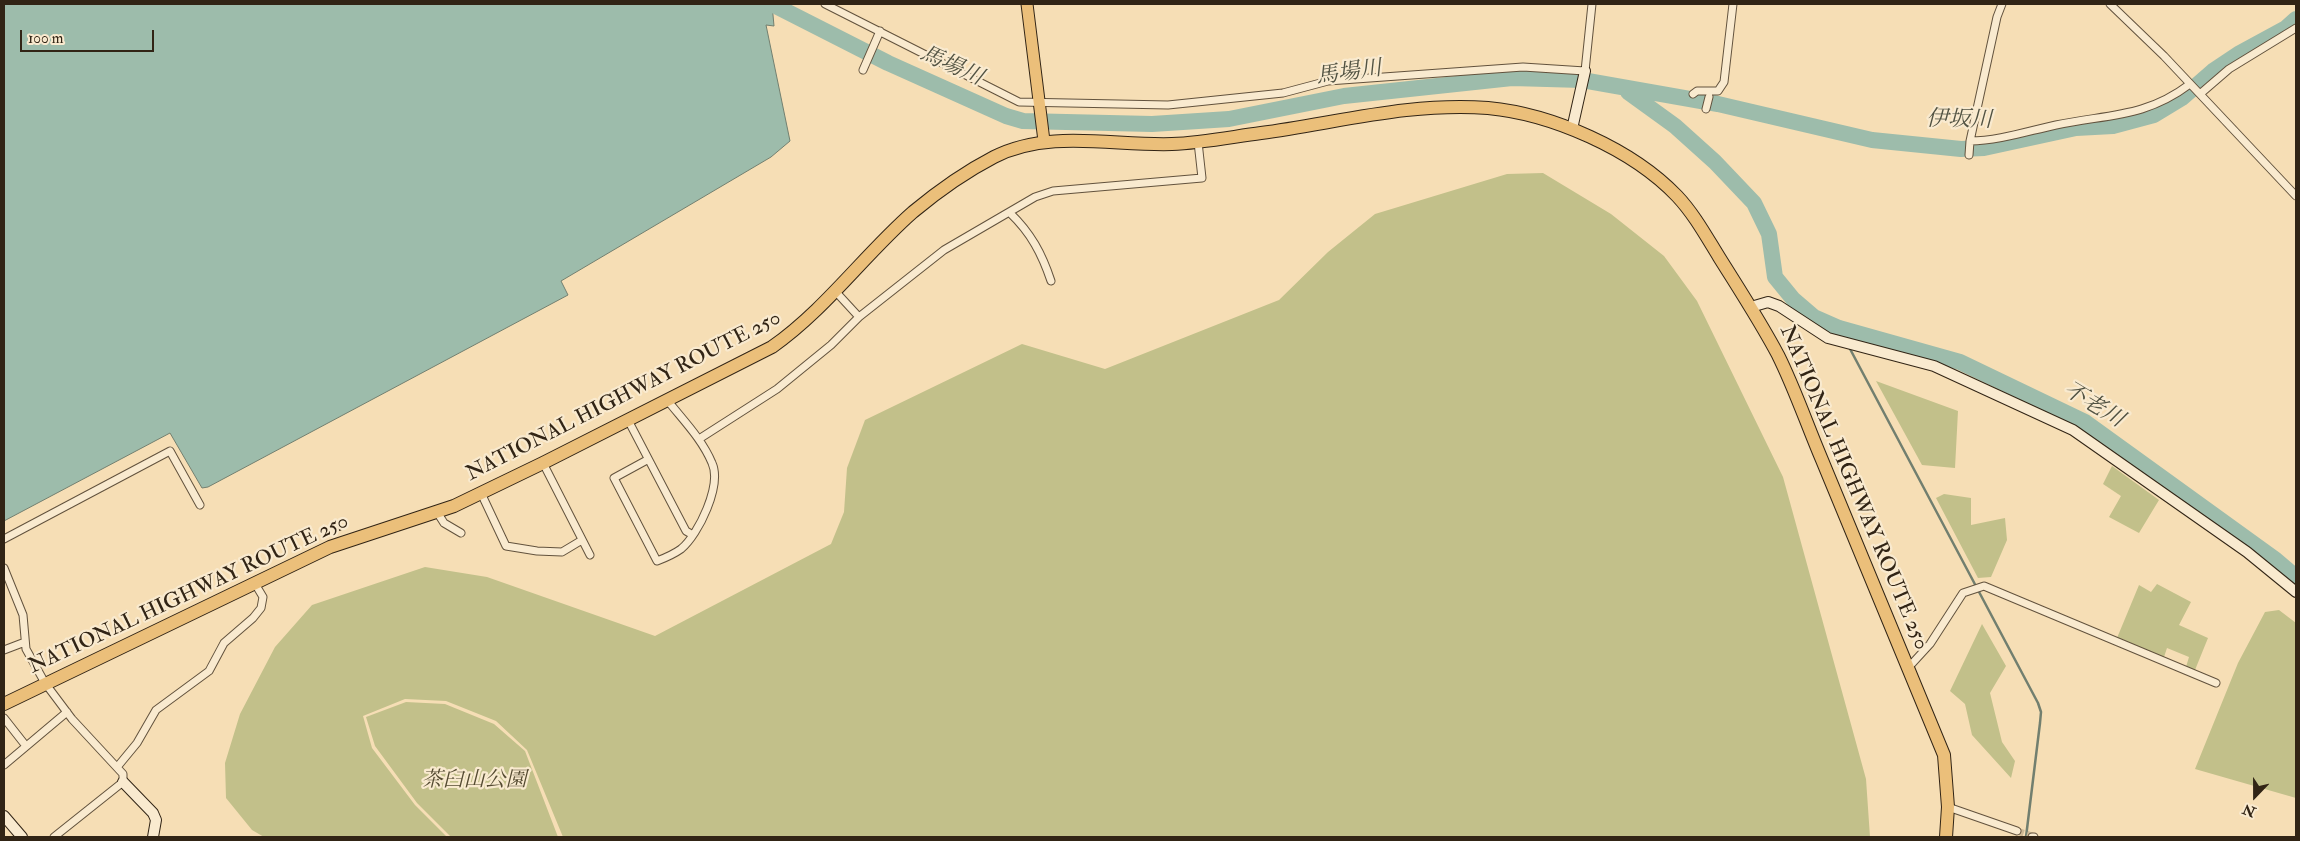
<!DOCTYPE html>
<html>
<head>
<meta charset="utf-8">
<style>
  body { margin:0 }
  #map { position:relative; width:2300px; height:841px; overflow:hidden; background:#f6deb5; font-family:"IM FELL Double Pica",serif }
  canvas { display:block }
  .frame { position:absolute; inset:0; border:5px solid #312415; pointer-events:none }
  .north { position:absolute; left:2230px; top:771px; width:50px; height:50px; -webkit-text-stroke:4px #f9eacf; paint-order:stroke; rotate:202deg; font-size:14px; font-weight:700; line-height:20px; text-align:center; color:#312415 }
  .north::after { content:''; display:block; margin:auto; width:18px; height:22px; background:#312415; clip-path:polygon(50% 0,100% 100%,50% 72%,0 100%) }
  .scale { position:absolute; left:20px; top:30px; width:134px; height:22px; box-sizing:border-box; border:2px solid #312415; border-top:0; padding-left:6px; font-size:15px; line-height:18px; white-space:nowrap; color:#312415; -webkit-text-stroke:4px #f9eacf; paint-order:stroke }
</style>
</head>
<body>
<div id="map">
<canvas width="2300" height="841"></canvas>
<div class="frame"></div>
<div class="north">N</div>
<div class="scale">100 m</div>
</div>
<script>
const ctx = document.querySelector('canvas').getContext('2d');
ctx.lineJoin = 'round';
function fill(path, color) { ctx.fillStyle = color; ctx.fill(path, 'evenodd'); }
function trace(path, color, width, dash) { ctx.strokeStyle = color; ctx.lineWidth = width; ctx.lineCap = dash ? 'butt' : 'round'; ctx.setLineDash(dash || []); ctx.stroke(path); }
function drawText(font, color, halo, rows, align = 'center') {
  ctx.font = font + ' "IM FELL Double Pica","Noto Serif JP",serif'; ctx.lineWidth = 4.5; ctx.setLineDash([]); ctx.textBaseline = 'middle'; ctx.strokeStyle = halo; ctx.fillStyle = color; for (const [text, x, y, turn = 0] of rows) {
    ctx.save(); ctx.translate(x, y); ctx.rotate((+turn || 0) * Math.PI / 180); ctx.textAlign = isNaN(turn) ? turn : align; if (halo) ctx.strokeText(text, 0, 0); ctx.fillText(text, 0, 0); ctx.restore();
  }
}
fill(new Path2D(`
  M1543 173 1611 214 1664 256 1697 301 1783 477 1866 779 1870 837H563L527 750 496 721 446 701 405 699 363 716 372 748 415 805 447 837H264L252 830 226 798 225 763 240 714 275 647 312 605 425 567 487 577 655 636 831 544 844 512 847 468 865 420 1022 344 1105 369 1279 300 1328 252 1375 214 1507 174Z
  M1876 381 1958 411 1955 468 1922 465Z
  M2112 466 2159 500 2139 533 2109 517 2121 496 2103 484Z
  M1944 494 1971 498V525L2005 518 2007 540 1991 577 1978 578 1936 498Z
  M2157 584 2191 602 2179 625 2208 638 2195 670 2186 667 2189 657 2167 648 2164 657 2117 638 2139 585 2151 592Z
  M2279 610 2296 623V798L2195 769 2238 663 2265 612Z
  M1982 624 2006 666 1990 693 2002 742 2015 761 2011 778 1972 735 1965 704 1950 691Z
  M406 702 445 704 494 724 525 751 558 837 450 836 417 803 375 746 366 717Z`), '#c2c08a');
const water = new Path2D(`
  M4 4H772L774 26 766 25 790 141 771 157 561 281 568 295 208 487 202 488 170 433 4 521Z`);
fill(water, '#9dbcab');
trace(water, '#727f6f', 1);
trace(new Path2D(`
  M1839 328 1845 340
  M1849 347 2038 703 2041 712 2040 723 2026 837`), '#727f6f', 2.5);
trace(new Path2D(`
  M772 4 888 63 1006 116 1023 121 1152 124 1229 119 1344 96 1512 78 1582 80 1718 104 1872 140 1961 149 1984 148 2076 128 2113 126 2154 115 2182 98 2213 71 2240 53 2286 28 2296 19
  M1628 92 1675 126 1715 162 1754 203 1769 234 1775 277 1793 299 1814 317 1839 328 1960 362 2085 422 2276 560 2296 577`), '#9dbcab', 16);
trace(new Path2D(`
  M2017 831 2032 836`), '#cfb995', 7, [7, 3.5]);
const street = new Path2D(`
  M825 4 1019 102 1168 105 1283 93 1328 81 1523 67 1585 71 1592 4
  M2110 4 2164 56 2296 196
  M863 70 880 31
  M1693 94 1697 91H1718L1724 82 1733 4
  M2200 94 2229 69 2296 28
  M1706 109 1709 97
  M1970 141C1998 141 2028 131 2056 125 2108 114 2145 118 2190 84
  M1969 155 1970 141 1997 17 2002 4
  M1010 213C1031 233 1042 254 1051 281
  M836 292 859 317
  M628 420 686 531 693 535
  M699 439 777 389 831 345 859 317 944 250 1035 197 1053 191 1202 178 1198 142
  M647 460 614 478 657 561C665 558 674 554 681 549 699 534 722 485 712 463 702 439 683 420 668 401
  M543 463 590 555
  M481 493 506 546 537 551 562 552 582 540
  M437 512 444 523 461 533
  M4 539 170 451 200 505
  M4 568 23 615 26 649 45 683 72 719 123 774V782L54 837
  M4 650 25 642
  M1908 668 1930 644 1963 593 1984 586 2216 683
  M4 718 26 746
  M4 765 67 712
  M118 766 137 743 156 710 209 671 224 643 253 618 261 608 263 597 254 582
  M1948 807 2017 831
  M2032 837H2034`);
const secondary = new Path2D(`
  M1572 129 1585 71
  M1751 307 1768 302 1779 306 1828 338 1934 366 2073 430 2247 552 2296 592
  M123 782 153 813 156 820 153 837
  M4 816 22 837`);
const primary = new Path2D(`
  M1027 4 1044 141`);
const highway = new Path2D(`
  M4 704 330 547 454 506 543 463 772 347C826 309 864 255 913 212 937 192 967 171 994 157 1049 129 1113 146 1172 144 1201 143 1231 137 1261 133 1336 123 1410 102 1488 108 1552 114 1632 149 1677 196 1694 214 1706 236 1719 257 1739 289 1760 321 1778 355 1795 389 1807 425 1822 460 1863 558 1903 657 1944 755L1948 807 1946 837`);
trace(street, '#62523d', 9);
trace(secondary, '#312415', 12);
trace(primary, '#312415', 13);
trace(highway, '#312415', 14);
trace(street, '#f9eacf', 7);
trace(secondary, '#f9eacf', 10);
trace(primary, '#ebbf7a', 11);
trace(highway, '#ebbf7a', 12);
trace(new Path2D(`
  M322 536 341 529`), '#312415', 2.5, [9, 9]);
drawText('21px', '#312415', '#f9eacf', [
  ["NATIONAL HIGHWAY ROUTE 250",624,397,-27],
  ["NATIONAL HIGHWAY ROUTE 250",1853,488,67],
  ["NATIONAL HIGHWAY ROUTE 250",189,595,-25]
]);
drawText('italic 21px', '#554b32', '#f9eacf', [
  ["茶臼山公園",474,781]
]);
drawText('italic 22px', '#515242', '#f9eacf', [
  ["馬場川",951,67,24],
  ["馬場川",1349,74,-8],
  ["伊坂川",1959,121,1],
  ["不老川",2093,406,31]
]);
</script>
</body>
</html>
